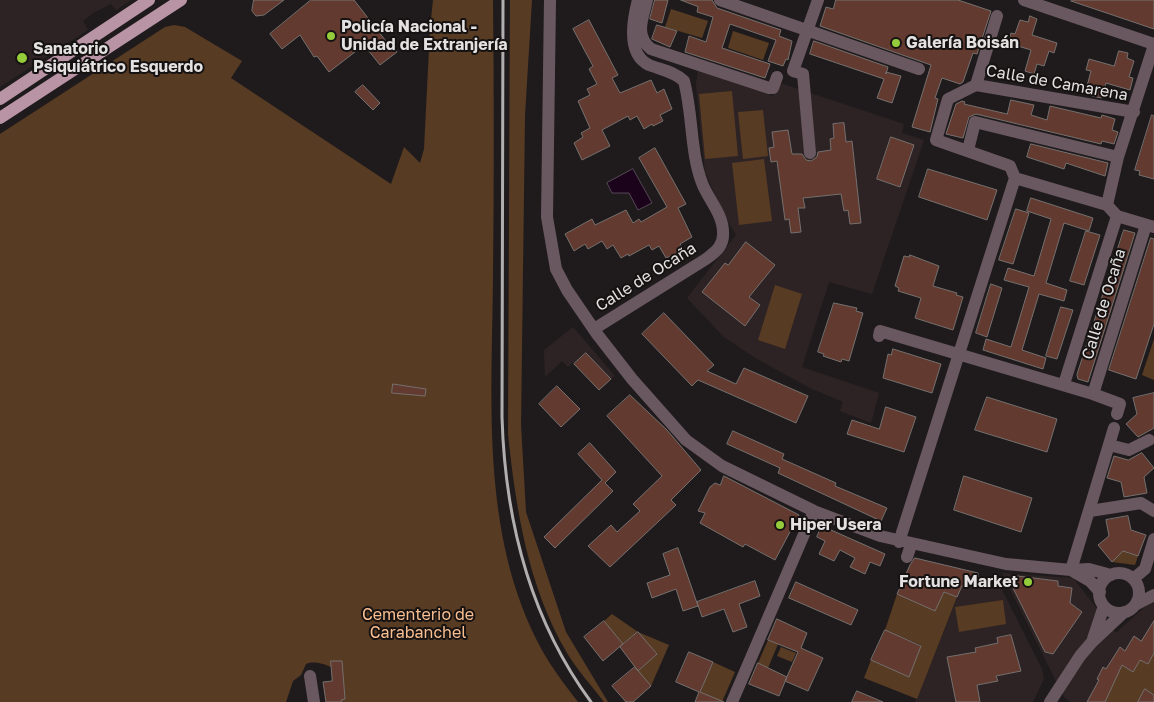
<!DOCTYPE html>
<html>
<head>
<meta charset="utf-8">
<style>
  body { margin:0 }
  canvas { display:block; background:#1f1b1c }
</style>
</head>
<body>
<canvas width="1154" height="702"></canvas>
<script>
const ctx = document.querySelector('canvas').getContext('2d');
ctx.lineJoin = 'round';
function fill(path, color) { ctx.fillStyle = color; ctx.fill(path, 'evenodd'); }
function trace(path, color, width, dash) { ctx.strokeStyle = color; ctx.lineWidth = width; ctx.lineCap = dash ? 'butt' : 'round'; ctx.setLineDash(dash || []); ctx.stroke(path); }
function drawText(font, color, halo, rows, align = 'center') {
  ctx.font = font + ' "Golos Text",sans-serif'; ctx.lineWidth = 4; ctx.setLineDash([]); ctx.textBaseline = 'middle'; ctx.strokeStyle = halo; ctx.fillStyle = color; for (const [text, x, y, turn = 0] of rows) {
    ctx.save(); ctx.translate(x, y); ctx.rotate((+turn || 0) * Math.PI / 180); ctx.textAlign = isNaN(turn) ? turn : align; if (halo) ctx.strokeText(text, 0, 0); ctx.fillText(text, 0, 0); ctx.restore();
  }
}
fill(new Path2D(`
  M0 0H131L116 10 111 4 93 13 83 21 88 30 0 87Z
  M698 70 773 96 777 82 904 124 902 133 924 140 872 294 829 282 802 367 879 393 871 423 840 411 843 402 810 388 757 359 724 337 687 298 736 235 725 217 705 172 696 84Z
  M573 327 615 376 599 390 573 362 568 367 562 361 545 377 544 350Z
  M1002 573 1073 578 1116 633 1149 603 1154 601V682L1124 702H1070L1064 697Z
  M998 582 1042 669 1044 679 1033 702H915L962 586Z`), '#2d2324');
fill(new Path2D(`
  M433 0H493C494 92 494 184 493 275 492 405 479 546 549 662 558 676 568 689 578 702H342L341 700 345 699 342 673C332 667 317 659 306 664L301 675 293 681 286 702H0V134L165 27 174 25 185 27 242 61 231 78 391 184 404 147 420 163 424 149 430 29Z
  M510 0H532L525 115 521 425 526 512 566 632 608 702H604C592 686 577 670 567 653 528 586 516 510 508 434Z
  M671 9 708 21 702 38 665 27Z
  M733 31 769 43 763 60 728 48Z
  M732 91 738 156 705 159 699 94Z
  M763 110 768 156 743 159 738 112Z
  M764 159 772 221 739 225 732 163Z
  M775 285 802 294 785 349 758 340Z
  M1154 339V380L1142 375Z
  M1123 548 1128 550 1127 553 1138 556 1135 565 1112 562Z
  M944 592 957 597 917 699 864 678 871 660 909 677 921 645 885 630 897 594 935 611Z
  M1003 600 1006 624 959 632 955 607Z
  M612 614 638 632 669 645 651 686 638 671 657 654 652 648 638 644 644 639 638 632 623 644 616 635 610 640 604 621Z
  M768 640 778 644 768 668 758 663Z
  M781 647 796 653 792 662 777 656Z
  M1154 653V695L1146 690 1138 702H1105L1122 665 1133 672 1140 660 1148 664Z
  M713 662 735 672 722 702 700 692 704 683 697 680 701 669 709 672Z`), '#583b23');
const water = new Path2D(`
  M633 169 652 203 638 210 629 193H612L607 183Z`);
fill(water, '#1a031b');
trace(water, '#564656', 1);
const building = new Path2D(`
  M254 0H284L264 15 256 16 252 11Z
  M311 0H354L389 45 391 44 397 52 380 65 364 45 329 72 317 56 314 57 300 35 282 49 270 34Z
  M655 0H668L662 23 650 19Z
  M681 0H712L717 8 781 30 779 36 792 41 788 60 786 59 783 66 768 61 776 40 730 24 722 48 770 64 765 78 685 52 689 36 706 42 713 17 697 12 698 7Z
  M836 0H958L991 11 977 54 973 53 963 82 960 84 942 78 935 98 938 99 930 132 912 127 931 65 820 26 826 7 833 9Z
  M1072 0H1154V29L1071 1Z
  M1030 16 1037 19 1032 35 1057 43 1054 53 1049 51 1044 66 1037 64 1034 74 1025 71 1031 50 1008 43 1011 33 1015 34 1020 20 1028 22Z
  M589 20 618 75 612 78 620 93 651 80 657 93 664 89 672 109 660 115 663 121 653 126 652 124 644 129 637 116 630 120 628 116 602 130 610 146 582 160 574 143 583 137 581 133 590 128 578 101 590 95 587 89 597 84 589 69 593 66 573 29Z
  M657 25 677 31 670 47 652 39Z
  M814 41 888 67 886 74V72L901 76 892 103 877 98 884 79 810 54Z
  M1119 51 1128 53 1127 58 1134 61 1129 77 1133 78 1130 90 1106 83 1102 98 1092 96 1095 88 1087 86 1091 71 1086 70 1089 59 1114 66Z
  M363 85 380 103 373 110 355 92Z
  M1011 100 1034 105 1031 115 1047 120 1050 106 1101 118 1102 115 1115 119 1112 130 1118 132 1114 144 1102 141 1101 144 976 114 969 117 963 138 946 134 956 104 962 101 965 102 964 104 1007 114Z
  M1152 115 1154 116V179L1139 175 1140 171 1135 170Z
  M844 123 846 142 852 141 861 223 850 224 848 210 844 211 841 194 803 198 805 208H798L801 232 791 233 789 219 785 220 777 161 771 162 769 148 774 147 772 132 788 130 792 154H802L806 160 811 161 817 157 818 152 831 150 830 139 834 138 833 124Z
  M891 137 914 145 900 187 877 179Z
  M1031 144 1108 163 1105 176 1066 163 1064 169 1027 157Z
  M655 148 686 204 678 208 692 237 680 244 683 250 666 258 659 246 652 250 649 245 629 256 628 254 621 258 613 245 607 249 602 241 588 249 585 244 574 251 565 234 592 219 595 225 626 210 633 223 639 219 641 222 667 207 639 158Z
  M928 169 997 190 987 220 919 197Z
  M1031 198 1093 218 1089 231 1064 223 1046 283 1067 290 1064 301 1039 294 1022 350 1046 358 1043 369 983 350 986 339 1011 347 1029 287 1004 280 1008 268 1034 276 1051 219 1027 211Z
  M1016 209 1029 213 1013 264 999 260Z
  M1124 230 1135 233 1088 382 1078 379 1077 375Z
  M1086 231 1100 235 1084 285 1070 281Z
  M1151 238 1154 239V324L1136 379 1109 370Z
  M746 242 775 265 749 297 760 305 745 326 702 292 725 263 728 265Z
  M910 255 939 266 933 286 957 293 956 295 963 297 953 330 915 318 921 298 898 291 899 288 895 286 904 256 909 257Z
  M991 284 1002 288 987 337 976 333Z
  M834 303 857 308 856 311 863 313 849 361 842 359 841 362 823 356 824 354 818 352Z
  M1061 307 1073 310 1057 359 1046 356Z
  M664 313 714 365 707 371 736 384 744 368 808 396 796 423 698 380 692 386 642 334Z
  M893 349 941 364 932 393 883 378 888 354 891 355Z
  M586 353 611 379 599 390 574 364Z
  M393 384 426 389 425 396 392 393Z
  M557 386 580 409 561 427 539 404Z
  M1154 393V428L1138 437 1126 424 1137 414 1133 398Z
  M630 395 667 430 701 470 671 500 676 505 610 567 588 546 611 525 617 532 640 511 633 504 662 476 607 416Z
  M987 397 1057 419 1047 452 975 430Z
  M886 407 916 417 904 452 847 434 852 420 879 429Z
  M733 431 784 454 782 459 836 483 835 486 887 508 881 521 778 473 780 468 727 444Z
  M590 443 616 472 605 483 613 491 555 548 544 537 602 480 578 454Z
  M1142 453 1154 468 1144 477 1147 493 1124 497 1121 482 1107 478 1114 456 1128 460Z
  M724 476 799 515 775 560 745 544 743 547 700 523 705 513 698 511 710 487 715 483 720 485Z
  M964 476 1032 498 1021 532 954 510Z
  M1128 516 1131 530 1146 535 1138 556 1123 551 1112 562 1098 545 1109 536 1106 520Z
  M822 526 885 554 880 566 870 562 865 574 850 567 855 558 840 550 834 561 819 554 825 541 817 537Z
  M678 548 698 606 683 611 676 589 652 598 647 583 670 575 663 554Z
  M915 558 978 573 980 584 962 586 957 597 944 592 935 611 897 594 910 565Z
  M1017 576 1058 581V586L1072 588 1070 603 1082 612 1053 654 1045 652 1012 586Z
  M755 581 760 596 739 604 747 627 733 632 724 609 702 617 697 602Z
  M796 582 858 610 851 625 789 598Z
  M777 619 807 633 801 648 823 658 808 691 785 681 798 652 768 640Z
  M604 621 623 644 603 661 584 637Z
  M1154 621V653L1148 664 1140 660 1133 672 1122 665 1105 702H1087L1099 680 1097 679 1103 667 1106 669 1120 647 1125 651 1134 636 1141 641Z
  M885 630 921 646 909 677 871 660Z
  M638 632 657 654 638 671 620 647Z
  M1011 635 1021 671 996 676 998 681 977 685 980 702H956L947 657 976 652 975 648 998 643 997 638Z
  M689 652 713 662 700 692 724 702H695L699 692 676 682Z
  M331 661H342L345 699 341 700 342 702H326L323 682 332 681Z
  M758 663 787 677 779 696 749 684Z
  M635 667 651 686 633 702H626L612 686Z
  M1145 689 1154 695V702H1138Z
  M857 691 883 702H852Z`);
fill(building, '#623a30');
trace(building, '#74706e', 1);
trace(new Path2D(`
  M550 0 547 217 556 269 567 290 597 334 632 379 686 440 722 466 814 511 880 536 1006 564 1071 570 1089 569 1111 575
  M647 0C643 18 634 35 651 49L769 88H773L777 77
  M720 0 919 69
  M1024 0 1154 44
  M976 85 1134 112
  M968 150 975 122 1118 157
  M810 153 803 74 793 71 818 0
  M1015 178 1107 205 1117 216 1154 227
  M1107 205 1118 157 1154 45
  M594 329 706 259C717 251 724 245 723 232 723 214 708 199 702 183 690 151 693 115 684 81 675 72 662 70 649 65 626 54 633 19 638 0
  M879 336 880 331 1093 394 1120 404 1117 414
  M1064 384 1117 216
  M1093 394 1146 225
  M1109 445 1129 450 1149 440
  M1090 511 1141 503 1154 511
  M899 542 1015 178 1010 166 936 140 948 99 976 85 997 16
  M907 557 911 545
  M1071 570 1114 428
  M1071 570 1090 581 1100 592
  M1099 593a20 20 0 1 1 40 0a20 20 0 1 1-40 0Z
  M1133 579 1145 569 1154 539
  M1135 605 1154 595
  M1093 639 1104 606
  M310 676 314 702
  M732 702 814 511
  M1050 702 1080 656 1092 642 1124 612`), '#6a5860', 12);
trace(new Path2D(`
  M0 99 149 0
  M0 118 181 0`), '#b994a5', 12);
trace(new Path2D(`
  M503 0 502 417C505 519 530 619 591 702`), '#b0aeae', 3);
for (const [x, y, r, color] of [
  [331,36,5,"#94cc3c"],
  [896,43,5,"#94cc3c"],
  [22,58,6,"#94cc3c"],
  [780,525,5,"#94cc3c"],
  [1028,582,5,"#94cc3c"]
]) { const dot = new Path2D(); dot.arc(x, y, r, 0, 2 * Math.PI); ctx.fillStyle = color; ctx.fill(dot); trace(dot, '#161212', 2); }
drawText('bold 16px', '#e3e1e1', '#161212', [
  ["Policía Nacional -",341,27],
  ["Unidad de Extranjería",341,45],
  ["Galería Boisán",906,43],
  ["Sanatorio",33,49],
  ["Psiquiátrico Esquerdo",33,67],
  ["Hiper Usera",790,525],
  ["Fortune Market",1018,582,"right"]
], 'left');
drawText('16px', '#e3e1e1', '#161212', [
  ["Calle de Camarena",1057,83,10],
  ["Calle de Ocaña",646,277,-32],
  ["Calle de Ocaña",1104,304,-73]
]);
drawText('16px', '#f9bf91', '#161212', [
  ["Cementerio de",418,615],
  ["Carabanchel",418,633]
]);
</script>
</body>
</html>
